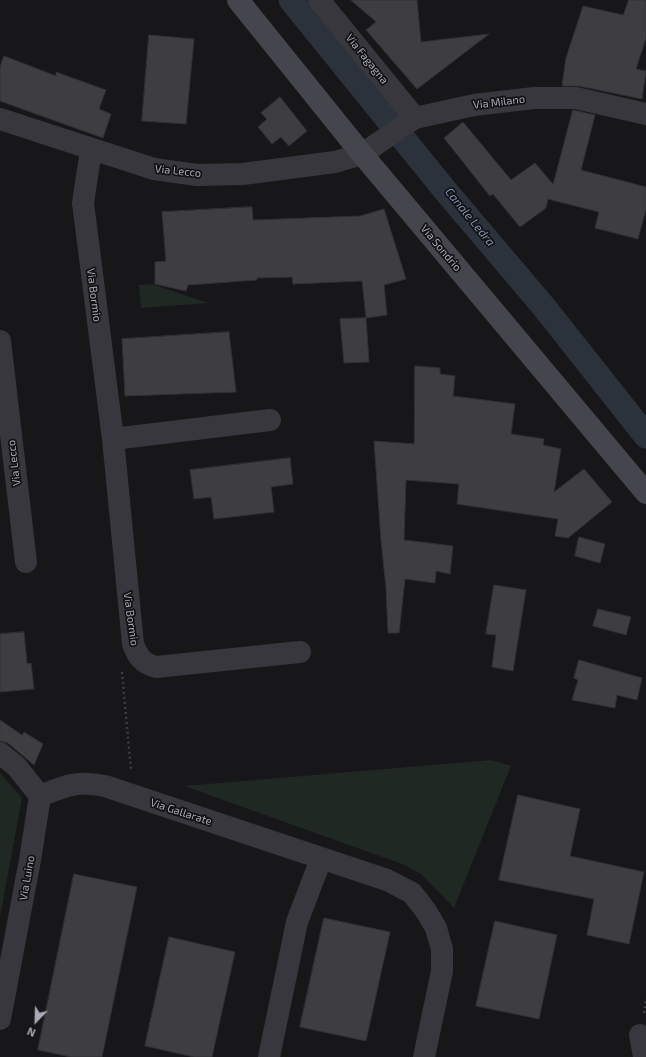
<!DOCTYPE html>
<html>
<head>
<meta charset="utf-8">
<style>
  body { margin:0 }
  #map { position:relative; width:646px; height:1057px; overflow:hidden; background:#171618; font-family:"Exo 2",sans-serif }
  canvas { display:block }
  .north { position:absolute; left:16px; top:1001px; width:40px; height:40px; -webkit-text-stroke:3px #121113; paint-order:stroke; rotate:203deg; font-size:11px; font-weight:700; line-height:16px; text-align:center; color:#a8aab8 }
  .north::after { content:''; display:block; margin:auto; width:14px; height:18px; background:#a8aab8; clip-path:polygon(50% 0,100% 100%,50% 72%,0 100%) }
</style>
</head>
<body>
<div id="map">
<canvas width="646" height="1057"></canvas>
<div class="north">N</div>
</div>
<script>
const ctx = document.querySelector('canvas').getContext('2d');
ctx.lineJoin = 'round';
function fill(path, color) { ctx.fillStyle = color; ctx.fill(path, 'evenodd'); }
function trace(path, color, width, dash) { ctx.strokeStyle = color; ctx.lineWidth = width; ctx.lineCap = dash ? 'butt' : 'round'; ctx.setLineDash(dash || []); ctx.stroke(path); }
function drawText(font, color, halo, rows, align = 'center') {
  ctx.font = font + ' "Exo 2",sans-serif'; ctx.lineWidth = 3.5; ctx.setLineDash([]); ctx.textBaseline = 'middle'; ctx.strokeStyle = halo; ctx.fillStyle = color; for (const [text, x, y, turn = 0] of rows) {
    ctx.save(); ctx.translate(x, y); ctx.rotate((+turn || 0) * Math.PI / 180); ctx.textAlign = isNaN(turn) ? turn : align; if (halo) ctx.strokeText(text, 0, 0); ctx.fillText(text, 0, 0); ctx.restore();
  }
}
fill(new Path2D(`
  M152 284 208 303 141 308 139 285Z
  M492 760 511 766 454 908 421 874 402 864 184 786Z
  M0 773 22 798 0 917Z`), '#202823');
trace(new Path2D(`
  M291 0 444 189 544 307 646 436`), '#2c323c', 25);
const building = new Path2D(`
  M351 0H417L421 42 489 34 417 89 366 30 376 22Z
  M629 0H646V38L636 69 646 71 642 99 579 86H562L566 58 583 6 623 15Z
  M149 35 194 39 186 124 142 121Z
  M4 56 56 76V72L106 90 99 109 111 114 103 138 0 101V67Z
  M280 97 307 131 289 146 281 137 272 144 258 127 267 119 261 113Z
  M573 110 595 115 581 170 646 187V209L638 239 595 228 599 212 548 199 546 208 520 227 493 194 490 196 444 138 463 122 511 180 535 163 553 184Z
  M252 207 253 220 360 216 384 209 406 279 384 285 387 315 366 318 362 281 293 284 292 277 257 278V280L188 285 186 291 155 284V262L166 261 162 212Z
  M366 318 369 362 344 363 340 319Z
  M229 332 236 392 125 396 122 339Z
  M415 366 440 368V374L455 376 453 396 515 404 511 434 544 439 543 445 561 449 554 492 584 469 612 502 568 538 555 536 558 519 457 504 459 484 406 480 404 540 453 546 450 574 436 571 435 583 405 579 399 633H388L386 588 381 540 374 441 414 444Z
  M290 458 293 484 271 487 274 512 214 519 211 497 194 499 190 470Z
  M579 537 605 544 600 563 575 556Z
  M494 585 526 590 513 671 492 667 496 635 486 634Z
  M598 609 631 617 626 635 593 626Z
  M24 632 27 664 31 663 34 689 0 692V634Z
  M579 660 642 678 637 700 617 695 615 708 572 700 578 680 574 678Z
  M0 720 22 735 24 732 43 744 34 765 8 743 0 741Z
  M518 795 580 809 570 856 644 872 629 944 587 935 594 899 499 880Z
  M74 874 137 887 102 1057H71L38 1050Z
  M324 918 390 932 366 1041 300 1027Z
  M495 921 557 935 539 1019 476 1006Z
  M169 937 235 952 212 1057H194L145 1046Z`);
fill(building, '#3e3e42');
trace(building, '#313034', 1);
trace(new Path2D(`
  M122 672 131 770
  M644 1013 646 998`), '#3d3e44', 2.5, [2, 3]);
trace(new Path2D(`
  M319 0 415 118
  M0 119 154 169 197 175 243 174 335 162 362 154 415 118 474 105 534 98H576L646 114
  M91 150 83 203 113 439 133 644C138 657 142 663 156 667L300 652
  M0 341 26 562
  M113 439 270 420
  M0 753 17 767 40 796 30 860 0 1019
  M40 796C65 786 77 780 105 786L387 880 412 893 426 911 436 928 442 949V971L424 1057
  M640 1035 644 1057
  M269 1057 297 922 321 859`), '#37373d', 22);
trace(new Path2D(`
  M238 0 362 154 646 493`), '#45464d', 22);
drawText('11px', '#a8aab8', '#121113', [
  ["Via Fagagna",367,59,51],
  ["Via Milano",499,102,-7],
  ["Via Lecco",178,171,6],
  ["Via Sondrio",441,248,50],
  ["Via Bormio",94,295,83],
  ["Via Lecco",14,463,-97],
  ["Via Bormio",131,619,82],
  ["Via Gallarate",181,812,18],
  ["Via Luino",27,878,-80]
]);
drawText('italic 12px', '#8091b2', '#121113', [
  ["Canale Ledra",470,217,51]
]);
</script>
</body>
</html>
